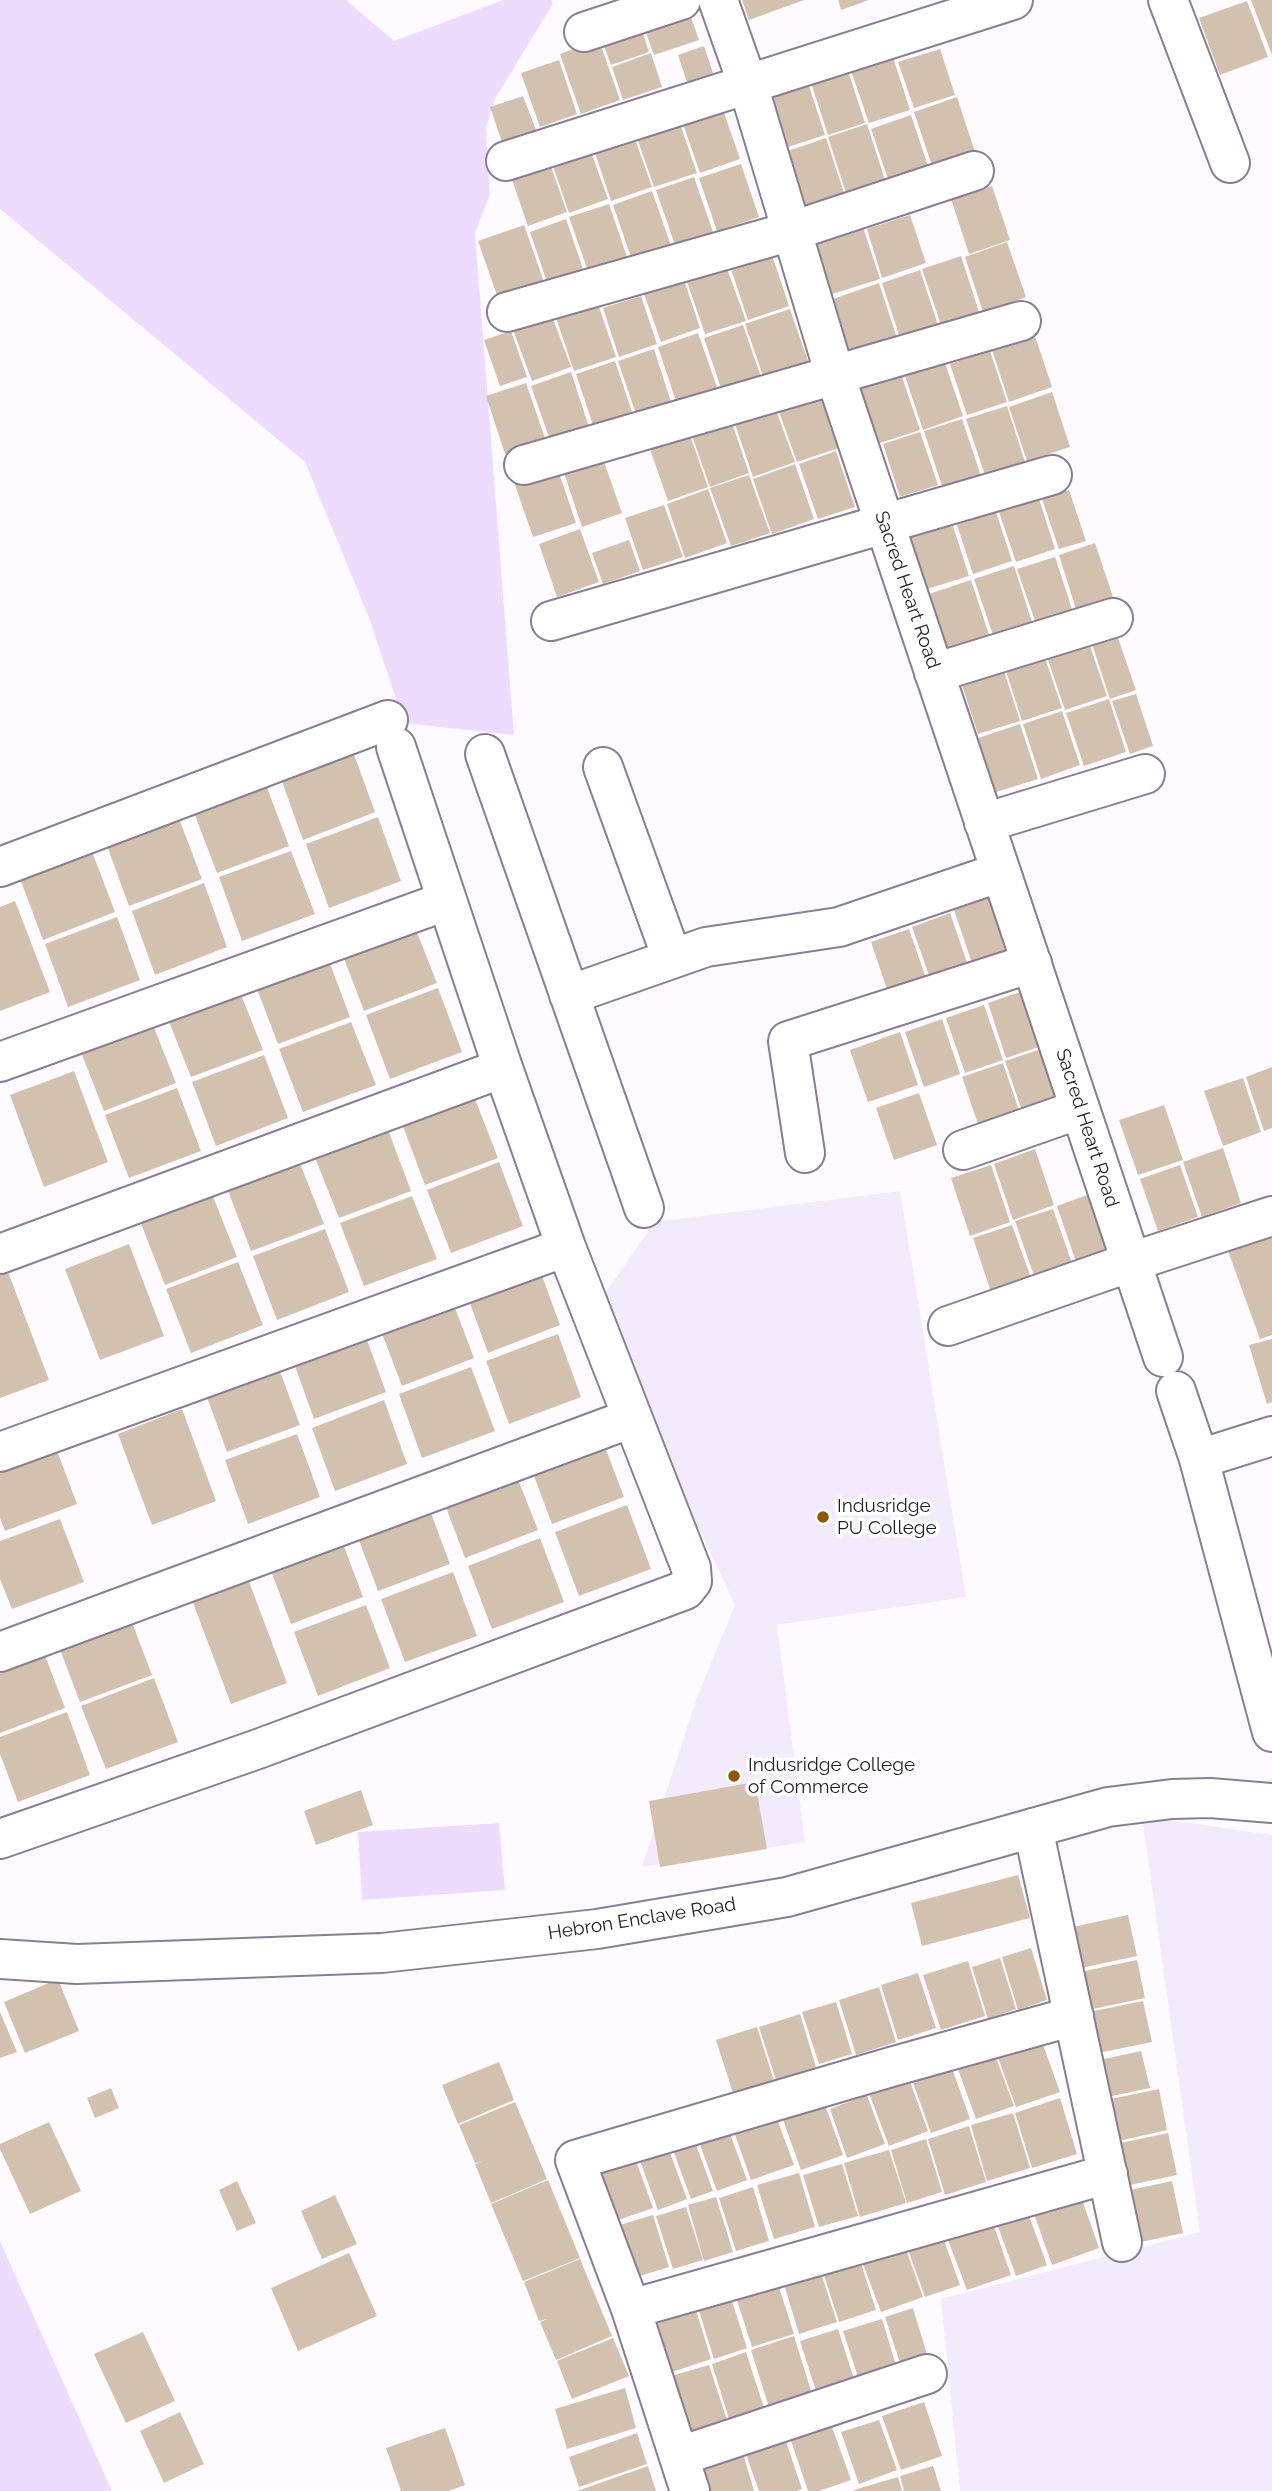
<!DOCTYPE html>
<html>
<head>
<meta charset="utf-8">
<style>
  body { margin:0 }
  canvas { display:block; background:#fdfbff }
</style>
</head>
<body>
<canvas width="1272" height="2491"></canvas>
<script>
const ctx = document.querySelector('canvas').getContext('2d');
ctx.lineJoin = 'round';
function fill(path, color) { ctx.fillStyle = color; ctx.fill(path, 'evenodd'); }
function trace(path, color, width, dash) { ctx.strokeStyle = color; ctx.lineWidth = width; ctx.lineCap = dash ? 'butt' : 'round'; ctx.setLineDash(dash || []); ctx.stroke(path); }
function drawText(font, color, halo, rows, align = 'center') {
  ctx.font = font + ' Raleway,sans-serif'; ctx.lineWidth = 7; ctx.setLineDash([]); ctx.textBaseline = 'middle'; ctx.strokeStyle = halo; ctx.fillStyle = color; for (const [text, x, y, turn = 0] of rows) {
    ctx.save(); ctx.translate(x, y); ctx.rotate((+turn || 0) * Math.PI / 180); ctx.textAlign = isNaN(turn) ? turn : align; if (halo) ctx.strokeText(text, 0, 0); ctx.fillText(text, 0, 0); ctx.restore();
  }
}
fill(new Path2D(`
  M900 1191 966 1597 777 1625 805 1842 642 1867 696 1700 735 1605 637 1396 602 1298 654 1222Z
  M1142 1816 1272 1835V2491H960L941 2299 1200 2232Z`), '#f3ebfc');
fill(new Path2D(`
  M0 0H346L394 41 503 0H551L553 4 496 97 486 127 490 195 475 233 514 735 404 723 369 618 305 462 0 209Z
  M499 1823 505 1890 362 1900 358 1832Z
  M0 2241 112 2491H0Z`), '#eedcfe');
fill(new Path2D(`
  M742 0H804L749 20Z
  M838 0H869L841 10Z
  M1251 0H1272V55Z
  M1247 1 1268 57 1220 75 1199 18Z
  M687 6 699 40 654 55 642 21Z
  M640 24 649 52 611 65 601 38Z
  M599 40 620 100 581 114 560 54Z
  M704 46 713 73 687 82 678 55Z
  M940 49 955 95 914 108 898 62Z
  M651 53 662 87 623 100 612 67Z
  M892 54 910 110 869 123 850 68Z
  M559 60 577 114 540 127 521 73Z
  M848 71 865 123 828 135 811 83Z
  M808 83 825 135 779 150 762 98Z
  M523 96 536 130 502 142 490 107Z
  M957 97 975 152 932 166 914 112Z
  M722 107 740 159 700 173 682 121Z
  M911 115 928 166 888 179 871 129Z
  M679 121 697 173 654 187 636 135Z
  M867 124 885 180 846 193 828 137Z
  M634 136 652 187 611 201 594 150Z
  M826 138 844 193 797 208 779 154Z
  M590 149 608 199 569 213 552 163Z
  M549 161 567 212 528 226 510 174Z
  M741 164 759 217 717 231 699 178Z
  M694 177 713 232 675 245 656 190Z
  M992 186 1010 240 969 254 951 199Z
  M652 191 671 246 632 260 613 205Z
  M609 204 627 257 588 271 569 217Z
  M910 215 926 263 882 278 867 229Z
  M566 219 584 272 548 285 530 232Z
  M862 224 880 279 829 295 811 241Z
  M524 225 545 285 499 301 478 241Z
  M1007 242 1026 297 983 312 965 257Z
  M771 252 789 306 748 320 730 266Z
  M961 256 979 312 941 325 922 269Z
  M726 266 746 321 705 334 686 279Z
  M920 270 938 325 900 338 882 283Z
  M683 277 700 328 661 342 643 291Z
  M879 283 897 338 848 355 830 300Z
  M641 296 657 344 619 357 603 308Z
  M598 304 616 357 574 371 556 318Z
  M790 309 808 361 763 376 745 324Z
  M552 316 571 367 532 381 513 330Z
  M743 325 761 377 722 391 704 338Z
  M511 331 527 377 500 386 484 340Z
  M698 333 718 390 677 404 658 347Z
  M1035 336 1052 387 1009 402 992 350Z
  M654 349 671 402 636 414 618 361Z
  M990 351 1007 402 967 415 950 364Z
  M615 361 633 415 594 428 576 374Z
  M945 363 963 416 923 430 905 376Z
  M571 372 589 427 550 440 531 386Z
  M901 374 920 430 877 444 859 388Z
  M526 383 546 441 505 454 486 396Z
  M1052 392 1070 447 1027 461 1009 407Z
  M820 394 839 448 797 462 778 409Z
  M1007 406 1025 462 985 475 966 419Z
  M776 410 795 462 753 477 735 424Z
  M962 419 981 476 943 489 924 431Z
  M732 423 749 473 710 487 692 436Z
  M920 432 938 485 900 497 883 444Z
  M690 435 708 487 668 501 650 449Z
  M836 451 855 507 818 519 799 464Z
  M602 456 622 513 582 527 563 470Z
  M556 464 576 523 533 537 513 479Z
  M795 464 814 519 772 534 753 479Z
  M749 475 770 533 731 546 710 488Z
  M708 489 727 543 685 558 667 504Z
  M1069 490 1086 541 1059 549 1042 499Z
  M1039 499 1055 549 1016 562 999 512Z
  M664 505 683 557 643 570 625 518Z
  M996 512 1012 561 973 574 957 525Z
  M952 523 969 576 927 589 910 537Z
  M580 529 599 582 557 597 539 544Z
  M629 540 640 571 603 584 592 553Z
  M1095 543 1113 597 1076 609 1059 555Z
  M1055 557 1072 609 1035 621 1017 569Z
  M1014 566 1032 622 993 635 974 579Z
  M971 580 989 635 947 649 929 594Z
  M1116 632 1136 690 1110 699 1091 641Z
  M1089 643 1107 696 1065 710 1047 657Z
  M1045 658 1062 708 1022 721 1006 671Z
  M1003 668 1020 721 978 734 961 682Z
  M1136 694 1153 746 1130 754 1112 701Z
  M1109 699 1126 752 1084 766 1066 713Z
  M1062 711 1080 765 1041 779 1023 724Z
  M1020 724 1038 779 996 792 978 738Z
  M352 749 375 812 303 840 280 776Z
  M265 782 289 846 217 873 193 810Z
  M178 816 202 879 129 906 106 843Z
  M378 817 401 881 329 908 306 844Z
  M91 849 115 912 43 940 19 876Z
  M291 851 315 914 242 941 219 877Z
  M204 883 227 947 155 975 132 911Z
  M994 896 1015 955 974 969 954 910Z
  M15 901 50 992 0 1011V907Z
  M950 913 970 971 932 984 912 927Z
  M117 917 140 980 68 1007 45 944Z
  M412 920 437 983 364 1011 340 948Z
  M909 929 929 987 891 1001 871 942Z
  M326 953 350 1017 278 1044 254 981Z
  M238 987 263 1050 191 1077 166 1014Z
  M438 988 462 1052 390 1079 366 1015Z
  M1026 990 1045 1045 1006 1058 988 1003Z
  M984 1005 1003 1060 965 1073 946 1018Z
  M942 1019 960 1074 924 1087 905 1032Z
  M151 1020 176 1083 104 1111 79 1047Z
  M351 1022 376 1085 303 1112 279 1049Z
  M900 1032 918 1085 868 1102 850 1050Z
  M1047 1047 1066 1103 1024 1117 1005 1061Z
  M264 1055 288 1118 216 1146 192 1082Z
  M1003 1063 1022 1119 981 1133 962 1077Z
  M1272 1067V1128L1264 1131 1246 1077Z
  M74 1071 108 1162 44 1187 10 1095Z
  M1243 1078 1261 1132 1223 1146 1204 1091Z
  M177 1088 201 1151 129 1178 105 1115Z
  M919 1093 937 1145 894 1160 876 1108Z
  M473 1094 498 1158 425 1185 401 1121Z
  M1164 1105 1183 1160 1138 1175 1119 1120Z
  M387 1127 411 1191 339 1218 314 1155Z
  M1223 1148 1241 1203 1202 1217 1183 1162Z
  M1035 1149 1054 1205 1013 1220 994 1164Z
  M299 1161 324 1224 251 1251 227 1188Z
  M499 1162 523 1226 451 1253 427 1190Z
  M991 1165 1010 1222 970 1236 951 1178Z
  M1180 1165 1198 1217 1158 1231 1140 1179Z
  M1098 1191 1117 1248 1076 1262 1057 1206Z
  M212 1194 237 1257 165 1285 140 1221Z
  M412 1196 437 1259 364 1286 340 1223Z
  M1053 1209 1072 1263 1034 1276 1015 1221Z
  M1012 1225 1031 1278 991 1292 973 1238Z
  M325 1229 349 1292 277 1320 253 1256Z
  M1272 1235V1335L1260 1339 1228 1251Z
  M129 1244 164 1336 100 1360 65 1269Z
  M238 1262 263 1325 191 1353 166 1289Z
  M537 1262 560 1325 488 1353 465 1289Z
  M8 1272 49 1380 0 1398V1275Z
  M450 1295 474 1358 402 1386 378 1323Z
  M363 1329 386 1392 314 1419 291 1355Z
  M558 1334 581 1397 509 1424 486 1361Z
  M1272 1339V1402L1267 1404 1249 1345Z
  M276 1361 300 1425 227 1452 204 1389Z
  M471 1367 495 1431 422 1458 399 1394Z
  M384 1400 407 1464 335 1491 312 1428Z
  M182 1409 216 1501 152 1525 118 1434Z
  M297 1434 320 1497 248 1524 225 1460Z
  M600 1434 624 1497 552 1524 528 1460Z
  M53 1440 77 1504 5 1531 0 1518V1460Z
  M513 1467 538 1530 465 1558 441 1494Z
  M426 1500 450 1564 378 1591 354 1527Z
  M627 1505 651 1569 579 1596 555 1532Z
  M60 1519 84 1582 12 1609 0 1579V1541Z
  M339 1533 363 1597 291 1624 267 1560Z
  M540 1538 564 1602 492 1629 468 1566Z
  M453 1572 477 1636 405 1662 381 1599Z
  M248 1579 287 1683 231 1704 192 1600Z
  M366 1605 390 1668 318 1696 294 1632Z
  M128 1612 152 1675 80 1702 56 1639Z
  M41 1645 65 1708 0 1733V1661Z
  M154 1678 178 1742 106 1769 81 1706Z
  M67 1712 90 1775 18 1802 0 1754V1737Z
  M755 1782 767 1849 660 1867 649 1801Z
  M361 1790 373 1825 316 1845 304 1811Z
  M1018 1875 1030 1918 922 1946 911 1903Z
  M1128 1915 1137 1956 1081 1968 1073 1927Z
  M1031 1948 1047 2000 1018 2010 1002 1957Z
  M1000 1958 1016 2009 988 2019 972 1967Z
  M1137 1960 1145 1998 1088 2010 1080 1972Z
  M968 1961 985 2016 941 2030 923 1975Z
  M918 1973 936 2028 898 2040 881 1985Z
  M58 1979 79 2031 25 2053 4 2002Z
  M879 1987 896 2042 856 2055 839 2000Z
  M1143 2001 1152 2042 1098 2053 1089 2012Z
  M836 2002 852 2054 819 2064 802 2012Z
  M0 2012 17 2052 0 2058Z
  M800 2014 816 2067 776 2080 759 2027Z
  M757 2027 774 2081 733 2093 716 2040Z
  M1041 2039 1060 2092 1016 2107 997 2055Z
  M1141 2051 1150 2088 1103 2098 1095 2061Z
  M995 2055 1014 2106 976 2119 958 2069Z
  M499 2062 514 2100 458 2124 442 2085Z
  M952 2068 970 2119 931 2133 913 2083Z
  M909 2079 928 2131 889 2146 869 2093Z
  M111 2088 119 2108 95 2118 87 2098Z
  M1159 2089 1167 2130 1110 2143 1101 2101Z
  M867 2095 885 2144 847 2158 830 2109Z
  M1060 2098 1077 2154 1032 2168 1015 2113Z
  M515 2102 547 2179 491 2203 475 2164 482 2162 475 2163 459 2125Z
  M824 2102 843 2155 801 2170 782 2117Z
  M1013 2113 1030 2168 987 2181 971 2125Z
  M776 2116 794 2165 751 2180 734 2132Z
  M49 2122 81 2191 30 2214 0 2149V2144Z
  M969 2126 986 2182 945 2195 928 2139Z
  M729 2131 747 2180 717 2191 699 2142Z
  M1168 2133 1177 2175 1120 2187 1111 2145Z
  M926 2139 942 2192 907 2203 891 2150Z
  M695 2142 713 2191 691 2199 673 2150Z
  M669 2150 687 2199 658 2210 640 2161Z
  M889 2150 906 2203 860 2217 844 2163Z
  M634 2155 653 2208 604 2225 585 2173Z
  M842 2164 858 2216 819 2227 803 2175Z
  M799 2173 815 2227 774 2239 757 2185Z
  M548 2180 580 2258 523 2281 491 2204Z
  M237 2181 256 2223 237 2231 219 2190Z
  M1172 2181 1183 2233 1132 2244 1121 2192Z
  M753 2187 769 2241 736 2251 719 2198Z
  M1079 2191 1099 2248 1052 2265 1032 2208Z
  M335 2195 357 2244 322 2259 301 2211Z
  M716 2197 733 2252 704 2261 688 2205Z
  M686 2207 703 2260 673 2269 656 2216Z
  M1028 2213 1047 2265 1016 2276 997 2224Z
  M653 2215 669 2267 630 2279 613 2227Z
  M990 2215 1011 2275 967 2290 945 2232Z
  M941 2232 960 2285 925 2297 906 2244Z
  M903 2241 923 2297 881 2312 860 2256Z
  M349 2253 377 2316 298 2351 271 2288Z
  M580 2259 612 2336 556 2360 540 2322 547 2319 539 2321 524 2282Z
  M860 2260 876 2310 839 2322 823 2272Z
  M820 2270 837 2322 799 2334 783 2281Z
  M776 2278 794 2334 752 2347 734 2291Z
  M731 2298 747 2348 714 2359 698 2308Z
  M913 2308 929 2361 902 2369 885 2317Z
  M696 2310 711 2359 672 2372 657 2322Z
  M882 2319 898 2372 860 2383 843 2331Z
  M838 2329 855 2382 817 2394 800 2341Z
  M143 2332 175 2401 126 2423 94 2354Z
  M794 2336 812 2394 769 2407 751 2350Z
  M613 2338 629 2376 572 2399 557 2361Z
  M746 2352 764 2408 729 2419 712 2364Z
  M709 2365 727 2420 686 2433 668 2377Z
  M625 2388 636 2428 567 2449 555 2409Z
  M924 2402 942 2456 901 2470 882 2416Z
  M180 2412 204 2464 164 2483 140 2431Z
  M879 2420 897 2470 859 2484 841 2432Z
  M831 2424 851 2480 819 2491H808L790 2438Z
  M445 2428 465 2485 449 2491H401L386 2448Z
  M637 2433 647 2464 579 2487 569 2457Z
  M783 2433 802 2489 796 2491H759L743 2446Z
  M742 2450 754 2491H700L693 2466Z
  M648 2466 656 2491H577Z
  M933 2466 941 2491H904L900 2476Z
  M898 2477 902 2491H854V2490Z`), '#d2c1ae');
const minor = new Path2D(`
  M718 0 748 85 835 375 1163 1357
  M1168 0 1230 163
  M584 32 681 0
  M506 161 1013 0
  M507 312 792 231 974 171
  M524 465 1021 321
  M551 621 1052 475
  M934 673 1113 618
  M485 754 644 1208
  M603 767 672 958
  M984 823 1145 774
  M0 867 388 720
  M569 995 706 947 839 927 1001 872
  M0 1062 446 901
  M963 1150 1080 1109
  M805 1153 788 1041 1032 963
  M0 1254 503 1068
  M948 1326 1131 1262 1272 1216
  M1176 1391 1199 1459 1272 1732
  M0 1452 566 1247
  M1199 1459 1272 1436
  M0 1652 632 1418
  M1033 1828 1122 2242
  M0 1839 258 1749 685 1590 692 1581 691 1568 566 1247 503 1068 396 747
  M631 2309 575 2160 891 2067 1074 2016
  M680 2456 927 2374
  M690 2491 631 2309 1108 2174`);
const tertiary = new Path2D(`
  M0 1959 77 1964 382 1953 597 1929 787 1897 1108 1807 1172 1799 1210 1798 1272 1803`);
trace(minor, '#897e92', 42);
trace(tertiary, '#897e92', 42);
trace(minor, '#fff', 38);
trace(tertiary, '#fff', 38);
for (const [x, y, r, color] of [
  [823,1517,7,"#8b5903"],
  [734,1776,7,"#8b5903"]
]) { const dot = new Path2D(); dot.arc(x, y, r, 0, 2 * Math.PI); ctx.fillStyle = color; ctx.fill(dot); trace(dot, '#fff', 2.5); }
drawText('19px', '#211d25', '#fff', [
  ["Sacred Heart Road",907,590,71],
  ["Sacred Heart Road",1087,1128,72],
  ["Hebron Enclave Road",642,1919,-9]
]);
drawText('19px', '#211d25', '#fff', [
  ["Indusridge",837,1506],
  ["PU College",837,1528],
  ["Indusridge College",748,1765],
  ["of Commerce",748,1787]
], 'left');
</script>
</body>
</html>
